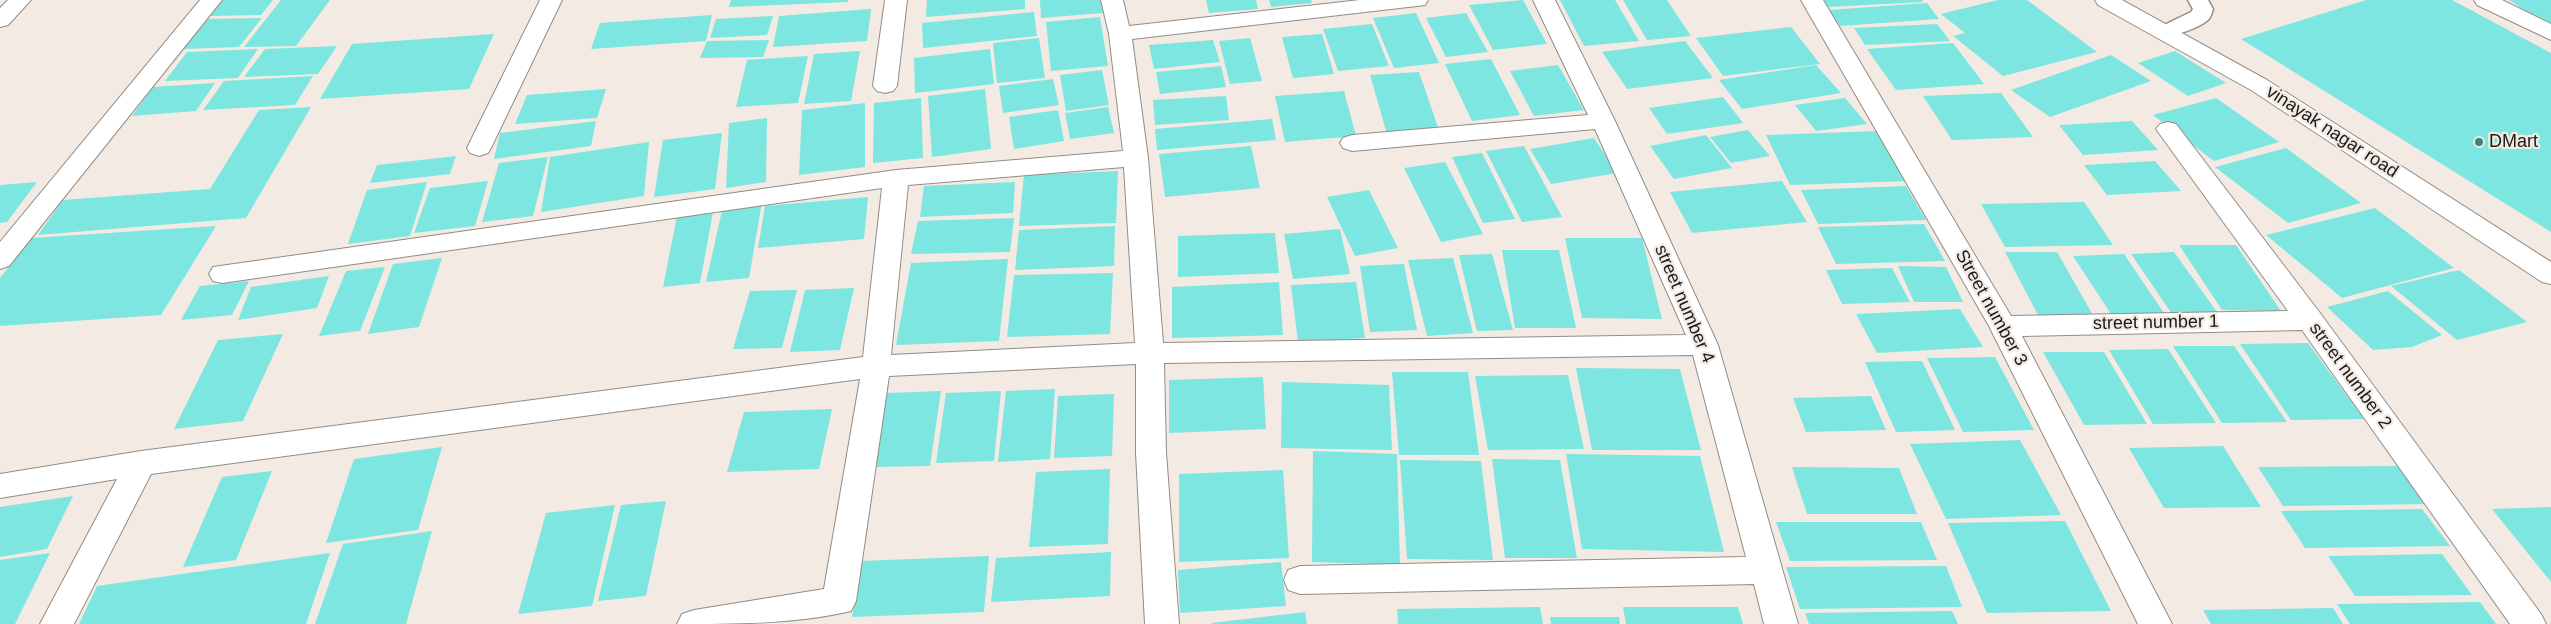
<!DOCTYPE html>
<html>
<head>
<meta charset="utf-8">
<style>
  body { margin:0 }
  canvas { display:block; background:#f2eae3 }
</style>
</head>
<body>
<canvas width="2551" height="624"></canvas>
<script>
const ctx = document.querySelector('canvas').getContext('2d');
ctx.lineJoin = 'round';
function fill(path, color) { ctx.fillStyle = color; ctx.fill(path, 'evenodd'); }
function trace(path, color, width, dash) { ctx.strokeStyle = color; ctx.lineWidth = width; ctx.lineCap = dash ? 'butt' : 'round'; ctx.setLineDash(dash || []); ctx.stroke(path); }
function drawText(font, color, halo, rows, align = 'center') {
  ctx.font = font + ' Arial,sans-serif'; ctx.lineWidth = 4.5; ctx.setLineDash([]); ctx.textBaseline = 'middle'; ctx.strokeStyle = halo; ctx.fillStyle = color; for (const [text, x, y, turn = 0] of rows) {
    ctx.save(); ctx.translate(x, y); ctx.rotate((+turn || 0) * Math.PI / 180); ctx.textAlign = isNaN(turn) ? turn : align; if (halo) ctx.strokeText(text, 0, 0); ctx.fillText(text, 0, 0); ctx.restore();
  }
}
fill(new Path2D(`
  M223 0H273L261 15 210 16Z
  M281 0H330L296 46 244 47Z
  M731 0H848V2L729 7Z
  M927 0H1025V9L926 17Z
  M1040 0H1100L1103 13 1041 18Z
  M1206 0H1256L1258 9 1209 13Z
  M1269 0H1311L1312 3 1271 7Z
  M1523 0 1547 44 1493 50 1469 5Z
  M1560 0H1615L1639 41 1584 46Z
  M1623 0H1667L1691 36 1647 40Z
  M1824 0H1922L1924 2 1828 7Z
  M1998 0H2027L2097 52 2003 76 1953 36 1965 33 1941 14Z
  M2366 0H2452L2551 53V232L2241 39Z
  M2509 0H2551V25H2547Z
  M1927 3 1939 19 1840 26 1829 10Z
  M871 9 867 41 773 47 779 16Z
  M1034 12 1037 36 923 48 922 23Z
  M1416 13 1439 63 1394 68 1373 18Z
  M1466 13 1488 52 1446 57 1426 18Z
  M712 15 706 41 591 49 600 23Z
  M773 16 767 35 710 38 716 19Z
  M1100 17 1108 66 1051 71 1046 22Z
  M262 18 239 47 183 49 208 19Z
  M1372 24 1389 66 1338 71 1323 29Z
  M1937 24 1950 41 1865 45 1854 28Z
  M1791 27 1820 64 1723 76 1696 38Z
  M494 34 469 89 320 99 352 44Z
  M1322 34 1334 74 1293 78 1282 37Z
  M1039 38 1045 78 997 83 993 43Z
  M1250 38 1262 81 1230 84 1219 41Z
  M769 40 763 57 700 58 707 41Z
  M1213 40 1220 62 1154 69 1149 45Z
  M1685 41 1713 78 1627 89 1602 52Z
  M1953 43 1984 84 1896 90 1867 49Z
  M337 46 318 74 244 77 265 49Z
  M258 49 238 78 165 81 187 52Z
  M990 49 994 84 915 93 914 58Z
  M860 51 851 101 804 104 814 54Z
  M2175 51 2226 83 2188 96 2138 63Z
  M2111 55 2151 81 2050 117 2011 90Z
  M808 56 798 103 736 107 747 60Z
  M1491 59 1520 115 1472 121 1445 64Z
  M1558 65 1584 110 1534 116 1510 71Z
  M1816 65 1841 93 1742 109 1719 80Z
  M1221 66 1226 87 1160 94 1156 72Z
  M1102 70 1109 105 1066 111 1060 75Z
  M1419 72 1439 130 1387 134 1370 75Z
  M313 76 295 105 203 110 224 81Z
  M1053 79 1059 105 1003 113 999 86Z
  M215 83 196 111 132 116 153 87Z
  M606 89 597 118 515 124 527 95Z
  M985 89 991 149 932 157 928 96Z
  M1344 91 1356 136 1285 142 1275 96Z
  M2001 93 2033 137 1952 140 1923 96Z
  M1226 96 1229 120 1155 125 1153 100Z
  M1723 97 1743 123 1667 134 1649 108Z
  M921 98 923 158 873 163 874 103Z
  M1845 98 1867 124 1816 131 1795 105Z
  M2216 98 2279 142 2214 161 2153 115Z
  M865 103V167L799 175 802 110Z
  M311 107 246 218 38 235 63 200 210 189 259 110Z
  M1108 107 1114 133 1070 139 1065 113Z
  M1058 110 1064 141 1014 149 1009 117Z
  M767 118 766 182 726 188 729 123Z
  M1272 119 1276 140 1157 150 1155 129Z
  M596 121 591 146 494 159 500 133Z
  M2132 121 2158 150 2083 155 2059 125Z
  M1748 130 1770 156 1731 163 1710 137Z
  M1879 131 1908 181 1790 185 1766 135Z
  M722 133 715 189 654 197 663 140Z
  M1706 135 1732 168 1674 179 1650 146Z
  M1594 138 1617 173 1551 184 1530 149Z
  M649 142 644 196 541 212 550 157Z
  M1251 146 1260 188 1165 197 1159 154Z
  M1524 146 1562 217 1522 222 1486 151Z
  M2286 148 2361 203 2288 223 2215 167Z
  M1482 153 1515 219 1483 223 1452 157Z
  M456 156 450 174 370 183 377 165Z
  M548 157 533 216 482 222 499 163Z
  M2155 161 2181 191 2107 195 2084 165Z
  M1445 162 1483 234 1441 242 1404 168Z
  M1118 171 1116 223 1019 226 1024 175Z
  M488 181 475 226 414 233 430 188Z
  M1782 181 1807 222 1692 233 1670 192Z
  M37 182 7 222 0 223V185Z
  M427 182 410 236 348 244 367 190Z
  M1015 182 1013 213 920 217 924 186Z
  M1906 186 1926 220 1818 224 1801 190Z
  M1369 190 1398 248 1355 256 1327 197Z
  M868 197 864 239 758 248 765 206Z
  M762 202 749 278 706 282 723 206Z
  M2084 202 2113 245 2005 247 1981 204Z
  M2375 208 2454 268 2342 298 2266 235Z
  M713 212 700 283 663 287 677 216Z
  M1014 218 1010 252 911 254 918 221Z
  M1924 224 1945 261 1836 264 1818 227Z
  M216 226 161 315 0 326V278L31 238Z
  M1115 226 1114 266 1015 270 1019 230Z
  M1340 229 1350 274 1293 279 1284 234Z
  M1275 233 1279 273 1178 277V236Z
  M1565 238H1642L1662 319 1582 318Z
  M2179 245H2236L2281 311 2222 310Z
  M1502 250H1559L1576 328H1515Z
  M2005 252H2057L2094 317H2039Z
  M2174 252 2217 312 2172 314 2131 254Z
  M1492 254 1513 330 1477 331 1459 255Z
  M2124 254 2166 316 2113 317 2073 256Z
  M442 258 419 327 368 334 393 264Z
  M1453 258 1473 333 1427 336 1408 260Z
  M1008 259 999 341 896 345 911 263Z
  M1404 264 1417 330 1370 332 1360 266Z
  M1898 266 1946 267 1963 302H1914Z
  M385 267 360 331 319 336 346 271Z
  M1892 268 1910 302 1842 304 1826 270Z
  M2459 270 2527 322 2457 340 2391 286Z
  M1113 273 1110 334 1007 337 1014 275Z
  M329 276 317 308 238 320 251 287Z
  M249 281 232 315 181 320 200 286Z
  M1279 282 1283 335 1172 338V287Z
  M1356 282 1365 338 1298 342 1291 285Z
  M854 288 840 350 790 352 805 290Z
  M797 290 782 348 733 349 750 291Z
  M2388 291 2442 335 2412 347 2373 350 2327 307Z
  M1960 309 1983 347 1877 353 1856 314Z
  M283 334 243 421 174 429 218 340Z
  M2308 343 2364 419 2291 420 2240 344Z
  M2173 346H2234L2287 422 2222 423Z
  M2168 349 2216 423 2153 424 2109 350Z
  M2043 352H2104L2147 424 2084 425Z
  M1995 357 2034 430 1963 432 1927 358Z
  M1922 361 1955 430 1896 432 1865 362Z
  M1576 368 1680 369 1701 450H1592Z
  M1392 372H1468L1479 455H1399Z
  M1568 375 1584 449 1488 450 1475 376Z
  M1263 377 1266 429 1169 433V380Z
  M1282 382 1389 385 1392 450 1281 448Z
  M1055 389 1050 459 998 462 1006 391Z
  M941 391 930 466 873 467 887 393Z
  M1001 391 994 461 936 463 946 393Z
  M1114 394 1112 456 1054 458 1058 396Z
  M1871 396 1886 430 1806 432 1793 398Z
  M832 409 819 469 727 472 744 412Z
  M2020 440 2061 515 1946 519 1910 444Z
  M2223 446 2261 507 2164 508 2129 448Z
  M442 447 418 530 326 543 354 459Z
  M1313 451 1397 454 1400 565 1312 562Z
  M1566 454 1700 456 1724 552 1582 549Z
  M1492 459 1560 460 1577 558H1505Z
  M1400 460 1481 461 1493 560 1407 559Z
  M2402 466 2430 504 2283 506 2258 467Z
  M1792 467 1899 468 1917 514H1807Z
  M1110 469 1108 544 1029 547 1036 472Z
  M1283 470 1289 558 1179 562V474Z
  M272 471 236 560 183 567 222 477Z
  M73 496 47 549 0 557V507Z
  M666 501 646 596 598 601 621 505Z
  M615 505 592 606 518 614 546 513Z
  M2551 507V582L2492 509Z
  M2422 509 2450 546 2305 548 2281 511Z
  M2065 521 2111 611 1987 613 1948 523Z
  M1776 522H1921L1937 560 1790 561Z
  M432 531 406 624H315L343 544Z
  M1111 552 1110 596 991 602 996 558Z
  M50 553 15 624H0V560Z
  M330 553 306 624H79L97 586Z
  M2442 554 2472 595 2355 596 2328 556Z
  M989 556 984 612 852 617 862 561Z
  M1281 562 1286 606 1180 613 1178 570Z
  M1946 566 1962 607 1800 609 1786 567Z
  M2480 602 2496 624H2350L2337 604Z
  M1540 607 1543 624H1398L1397 609Z
  M1623 607H1738L1743 624H1626Z
  M2333 608 2343 624H2211L2203 610Z
  M1952 611 1958 624H1809L1805 613Z
  M1305 612 1307 624H1212V623Z
  M1550 617H1619L1620 624H1551Z`), '#7de6e0');
const service = new Path2D(`
  M2188 0H2208L2213 9C2212 12 2211 17 2208 20 2199 28 2169 39 2158 36L2154 32 2158 28 2191 12 2193 9Z`);
const minor = new Path2D(`
  M8 0H31L8 25 0 27V8Z
  M200 0H222L9 266 0 269V242Z
  M540 0H562L491 148 488 153 479 156 470 153 467 148Z
  M885 0H907L897 86 893 91 885 93 877 91 873 86Z
  M1101 0H1123L1129 26 1360 0H1428L1425 5 1417 6 1132 39 1148 158 1163 343 1686 335 1595 129 1352 151 1343 148 1340 143 1343 138 1352 135 1588 115 1533 0H1555L1615 121 1718 345 1798 624H1764L1754 584 1300 594 1288 590 1284 580 1288 570 1300 566 1746 557 1693 355 1164 363 1166 453 1179 624H1145L1136 453V364L889 376 856 601 851 611C796 624 734 624 677 624L682 614 694 610 824 589 860 379 151 474 74 624H40L117 479 0 498V474L141 451 863 357 882 188 222 283 213 281 209 274 213 267 896 170 1123 151 1109 34ZM1124 167 1135 343 891 355 908 185Z
  M1801 0H1823L2011 316 2288 311 2156 129 2160 124 2168 122 2176 124 2320 313 2541 614 2546 624H2510L2302 330 2022 336 2172 624H2138L1989 326Z
  M2474 0H2502L2551 24V40L2477 5Z`);
const tertiary = new Path2D(`
  M2095 0H2122L2267 80 2551 262V284L2542 282 2251 90 2098 5Z`);
trace(service, '#938c85', 3);
trace(minor, '#938c85', 2);
trace(tertiary, '#938c85', 2);
fill(service, '#fff');
fill(minor, '#fff');
fill(tertiary, '#fff');
for (const [x, y, r, color] of [
  [2479,142,5,"#3b8380"]
]) { const dot = new Path2D(); dot.arc(x, y, r, 0, 2 * Math.PI); ctx.fillStyle = color; ctx.fill(dot); trace(dot, '#f2eae3', 2); }
drawText('18px', '#1d1a18', '#f2eae3', [
  ["vinayak nagar road",2332,132,33],
  ["street number 4",1684,304,67],
  ["Street number 3",1991,308,61],
  ["street number 1",2156,323,-1],
  ["street number 2",2350,376,54]
]);
drawText('18px', '#1d1a18', '#f2eae3', [
  ["DMart",2489,142]
], 'left');
</script>
</body>
</html>
